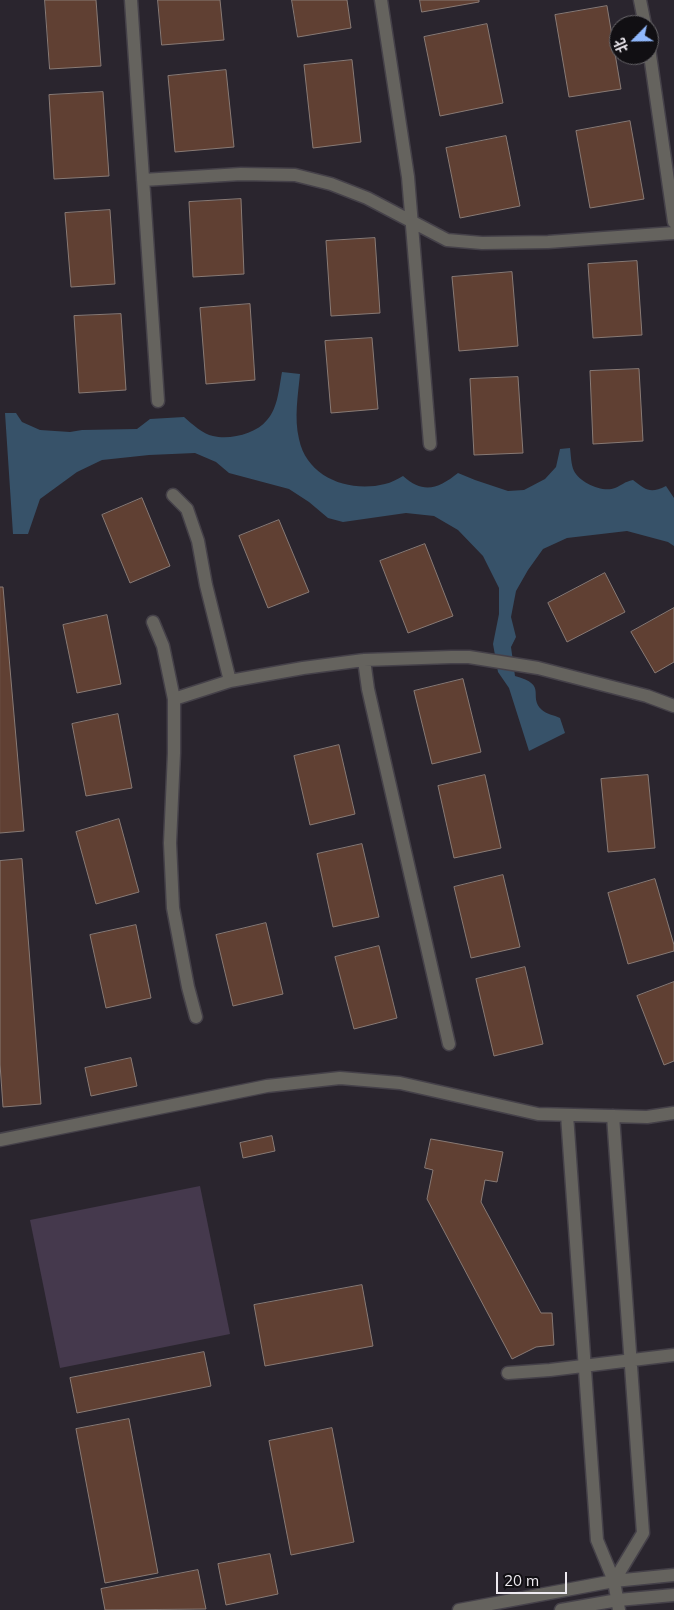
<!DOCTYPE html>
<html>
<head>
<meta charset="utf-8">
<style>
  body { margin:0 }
  #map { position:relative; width:674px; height:1610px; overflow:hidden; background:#2a252e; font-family:Mulish,"Noto Sans SC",sans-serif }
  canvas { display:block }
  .north { position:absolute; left:609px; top:15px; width:50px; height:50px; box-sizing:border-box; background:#110f13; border:1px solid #69676b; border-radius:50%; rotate:247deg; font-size:14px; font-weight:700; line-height:20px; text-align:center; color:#eeeaf0 }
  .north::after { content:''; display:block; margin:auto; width:18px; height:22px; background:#90b8fd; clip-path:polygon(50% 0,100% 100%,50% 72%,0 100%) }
  .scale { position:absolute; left:496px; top:1572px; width:71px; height:22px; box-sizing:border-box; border:2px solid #eeeaf0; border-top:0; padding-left:6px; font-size:15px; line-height:18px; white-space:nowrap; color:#eeeaf0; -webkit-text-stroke:4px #110f13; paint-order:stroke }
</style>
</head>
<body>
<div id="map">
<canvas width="674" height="1610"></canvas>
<div class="north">北</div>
<div class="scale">20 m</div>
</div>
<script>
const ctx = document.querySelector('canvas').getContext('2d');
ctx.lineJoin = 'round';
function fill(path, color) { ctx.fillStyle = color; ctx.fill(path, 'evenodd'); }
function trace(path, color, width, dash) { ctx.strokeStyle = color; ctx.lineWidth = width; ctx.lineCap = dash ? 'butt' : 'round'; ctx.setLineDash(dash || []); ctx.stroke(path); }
fill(new Path2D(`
  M200 1186 230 1334 60 1368 30 1220Z`), '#45394d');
fill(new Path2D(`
  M282 372 300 374C298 395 294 418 299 439 307 478 350 493 385 484 391 483 397 479 403 476 424 495 439 488 458 473L475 480 508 491 524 490 545 479 556 467 560 449 570 448C571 455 571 465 574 471 580 483 603 493 615 488 622 485 624 482 633 480 646 490 650 494 666 486L674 498V546L668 542 627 531 567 538 543 549 528 570 516 591 511 617 516 637 511 647 515 676C549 685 527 696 542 710 546 714 554 715 560 718L565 733 529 751 509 688 498 672 493 644 499 614V588L483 556 458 530 434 516 406 513 343 522 328 518 309 502 289 489 229 473 216 462 195 453 149 455 102 460 77 472 40 499 28 534H13L5 413H16L22 422 40 430 70 432 82 430 137 429 150 419 184 417C192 424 203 434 213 436 230 440 256 434 267 420 278 408 279 388 282 372Z`), '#375269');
const building = new Path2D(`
  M45 0H96L101 66 50 69Z
  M158 0H220L224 40 162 45Z
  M292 0H347L351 28 298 37Z
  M420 0H479V2L422 12Z
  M607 6 621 89 569 97 555 15Z
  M487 24 503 103 440 116 424 37Z
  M352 60 361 142 313 148 304 65Z
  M226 70 234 147 175 152 168 76Z
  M103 92 109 176 54 179 49 95Z
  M630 121 644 199 590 208 576 131Z
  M506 136 520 206 460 218 446 148Z
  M241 199 244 274 193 277 189 202Z
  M110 210 115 284 71 287 65 213Z
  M375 238 380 313 331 316 326 241Z
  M637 261 642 335 593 338 588 264Z
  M512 272 518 346 459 351 452 277Z
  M250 304 255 380 206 384 200 308Z
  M121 314 126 390 79 393 74 316Z
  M372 338 378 409 331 413 325 341Z
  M639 369 643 441 593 444 590 371Z
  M518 377 523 453 474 455 470 379Z
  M142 498 170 566 130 583 102 515Z
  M279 520 309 592 268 608 239 536Z
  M425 544 453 616 408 633 380 561Z
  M605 573 625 612 567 642 548 603Z
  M0 587H3L24 831 0 833Z
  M674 608V662L655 673 631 632Z
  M107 615 121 684 77 693 63 625Z
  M463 679 481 752 432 764 414 691Z
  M118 714 132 788 86 796 72 724Z
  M339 745 355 814 310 825 294 756Z
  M485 775 501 848 454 858 438 786Z
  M648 775 655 848 608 852 601 779Z
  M119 819 139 892 96 904 76 832Z
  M362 844 379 917 333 927 317 854Z
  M22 859 41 1104 3 1107 0 1064V861Z
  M503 875 520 947 471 958 454 887Z
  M655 879 674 945V951L628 964 608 893Z
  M266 923 283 994 233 1006 216 935Z
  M136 925 151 998 106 1008 90 935Z
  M379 946 397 1018 354 1029 335 957Z
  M525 967 543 1044 494 1056 476 979Z
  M674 982V1061L664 1065 637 996Z
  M131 1058 137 1086 91 1096 85 1068Z
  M272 1136 275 1151 243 1158 240 1143Z
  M431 1139 503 1152 497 1182 485 1180 481 1202 541 1313H552L554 1345 536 1347 512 1359 427 1199 433 1170 425 1168Z
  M362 1285 373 1346 265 1366 254 1305Z
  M204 1352 211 1386 77 1413 70 1378Z
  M129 1419 158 1573 105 1583 76 1429Z
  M332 1428 354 1542 291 1555 269 1441Z
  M270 1554 278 1594 226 1605 218 1564Z
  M198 1570 206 1609 105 1610 101 1589Z`);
fill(building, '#604033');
trace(building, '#887a75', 1);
const minor = new Path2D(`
  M131 0 158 401
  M381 0 408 177 430 444
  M640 0 645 25
  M649 48 674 222
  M143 180 241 174 295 175 331 184 367 198 447 240 482 243 548 242 674 233
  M173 495 187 509 198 541 206 585 230 681
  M153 622 163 646 174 699V753L170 843 173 908 188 987 196 1017
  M364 660 368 689 449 1044
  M174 699 230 681 303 668 364 660 451 657H469L538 668 647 696 674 706
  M567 1115 597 1540 614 1581 619 1610
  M613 1116 643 1533 614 1581
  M0 1140 267 1086 340 1078 400 1083 538 1114 647 1117 674 1113
  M508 1373 550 1370 674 1355
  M459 1610 614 1581 674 1575
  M561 1610 618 1600 674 1595`);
trace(minor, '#454149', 15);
trace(minor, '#65635e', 12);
</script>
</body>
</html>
